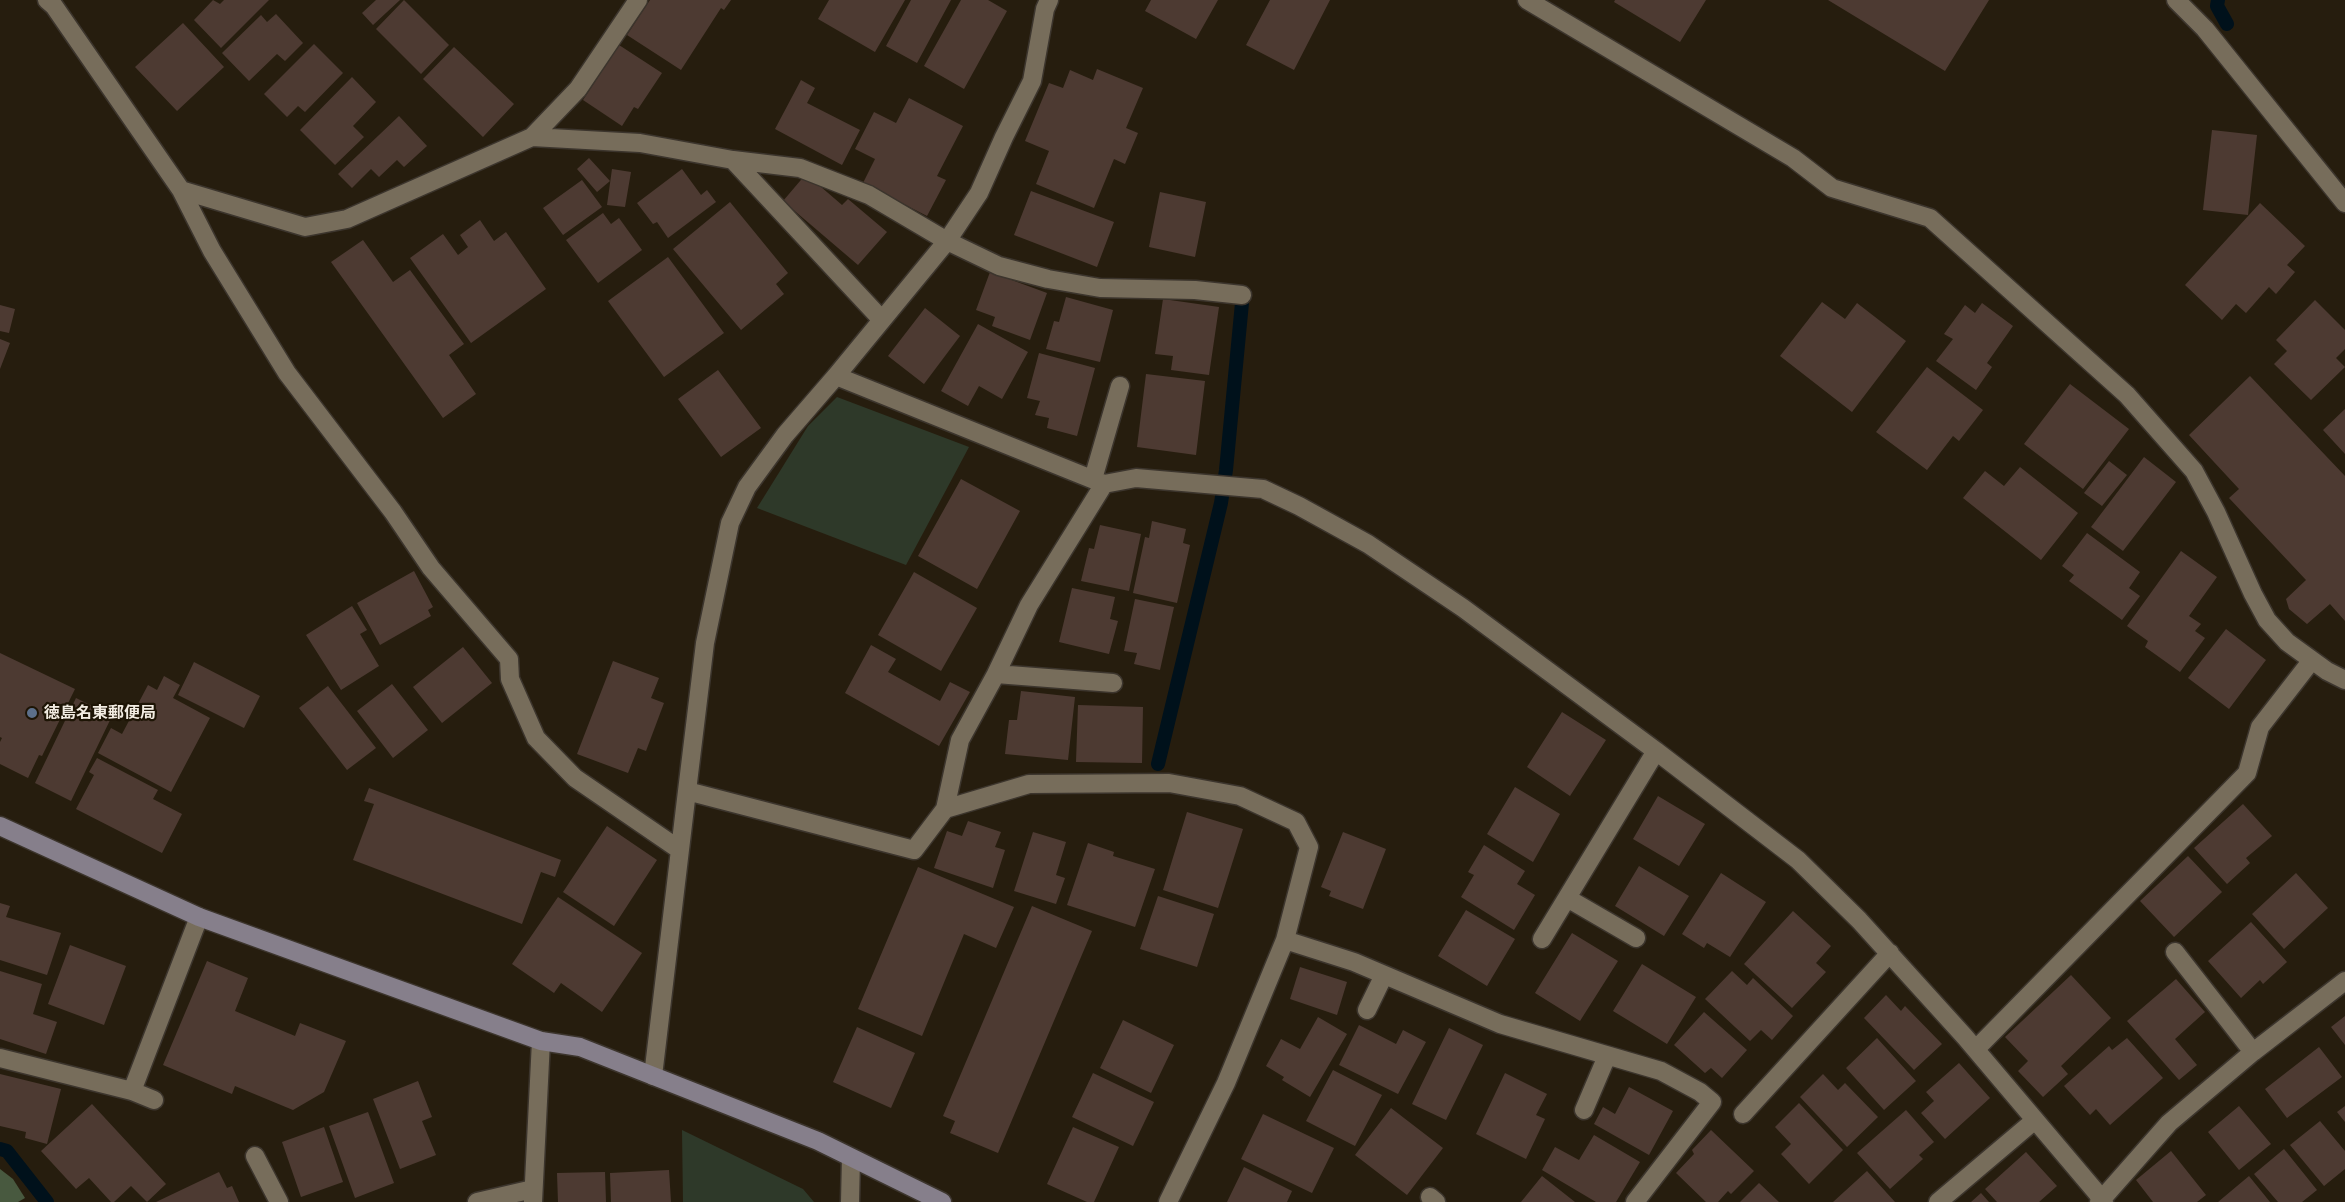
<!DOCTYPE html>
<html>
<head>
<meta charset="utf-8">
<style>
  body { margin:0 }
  canvas { display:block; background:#261d0e }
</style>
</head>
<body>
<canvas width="2345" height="1202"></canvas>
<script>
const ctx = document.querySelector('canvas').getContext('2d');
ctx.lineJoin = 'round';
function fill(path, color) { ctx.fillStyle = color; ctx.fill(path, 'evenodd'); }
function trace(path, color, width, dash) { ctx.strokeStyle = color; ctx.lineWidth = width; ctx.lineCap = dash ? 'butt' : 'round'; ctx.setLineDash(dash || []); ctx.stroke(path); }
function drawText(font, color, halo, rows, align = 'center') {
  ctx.font = font + ' "Golos Text","Noto Sans JP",sans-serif'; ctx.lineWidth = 4.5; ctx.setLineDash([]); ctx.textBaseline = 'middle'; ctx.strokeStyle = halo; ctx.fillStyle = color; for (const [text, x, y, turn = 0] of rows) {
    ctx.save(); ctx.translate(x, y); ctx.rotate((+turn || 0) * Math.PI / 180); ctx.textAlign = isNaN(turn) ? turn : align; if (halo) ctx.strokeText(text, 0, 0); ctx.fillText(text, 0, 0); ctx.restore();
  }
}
fill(new Path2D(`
  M837 397 969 447 906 565 757 508 808 426Z
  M682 1130 803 1189 814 1202H683Z`), '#2e3929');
fill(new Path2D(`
  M0 1169 13 1179 25 1198 18 1202H0Z`), '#48593f');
trace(new Path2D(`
  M2218 0 2217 6 2227 24
  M1158 764 1221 503 1226 470 1242 303
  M0 1149 7 1151 47 1202`), '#00111b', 14);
fill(new Path2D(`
  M213 0 220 4 224 0H269L221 48 194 20Z
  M376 0H400L373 25 362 13Z
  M404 0 449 45 421 74 376 29Z
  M650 0H731L724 10 721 8 681 70 627 35Z
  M829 0H905L875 52 818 19Z
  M911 0H951L917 63 886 46Z
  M961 0H988L1007 11 964 89 924 66Z
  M1151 0H1218L1196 39 1145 11Z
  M1270 0H1330L1294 70 1246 45Z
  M1615 0H1706L1680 42 1614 2Z
  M1828 0H1989L1945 71Z
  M276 14 303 43 285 61 277 54 249 81 222 53 261 15 267 22Z
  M183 23 224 67 177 111 135 67Z
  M314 44 343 73 305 112 298 106 287 117 264 94Z
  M619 45 662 73 638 109 634 107 622 126 583 100Z
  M454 47 514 104 483 137 423 79Z
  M1097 69 1143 88 1126 128 1138 133 1125 164 1114 159 1094 208 1036 184 1049 151 1025 141 1049 83 1063 88 1070 70 1093 80Z
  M352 77 376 102 353 126 364 137 335 165 300 130Z
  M801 80 815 88 807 103 860 130 842 165 775 129Z
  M909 98 963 126 937 176 946 180 927 216 863 183 875 159 855 149 874 112 896 123Z
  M399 116 427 146 404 167 397 160 379 177 371 169 352 188 338 174Z
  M2212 130 2257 135 2248 215 2203 210Z
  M589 158 610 181 597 192 577 169Z
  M612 169 631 172 625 207 607 205Z
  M682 169 701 195 707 190 716 202 668 238 657 222 653 224 637 203Z
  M806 174 842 205 848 199 887 232 858 265 783 201Z
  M582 180 602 207 563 235 543 208Z
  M1031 191 1114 222 1097 267 1014 235Z
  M1160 192 1206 202 1195 257 1149 247Z
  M730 202 788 273 776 284 784 294 741 330 673 249Z
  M2260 203 2305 246 2287 265 2295 272 2276 294 2269 287 2246 313 2236 304 2222 320 2185 285Z
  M603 213 611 224 619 218 642 250 598 283 566 240Z
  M480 220 494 241 506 232 546 289 471 343 410 258 443 234 458 255 468 247 460 235Z
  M363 240 393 282 410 270 464 344 449 355 476 394 443 418 331 262Z
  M668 257 724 333 664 377 608 301Z
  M990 272 1047 293 1030 340 992 326 995 317 976 310Z
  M1066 297 1113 310 1100 362 1046 349 1054 321 1059 322Z
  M1163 299 1219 307 1209 375 1171 370 1173 356 1155 354Z
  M2315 300 2345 330V349L2336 358 2345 367 2311 400 2274 364 2287 351 2276 340Z
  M1822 302 1845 319 1857 303 1906 341 1852 412 1780 356Z
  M1982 303 2013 326 1987 363 1992 367 1976 390 1936 361 1953 339 1944 334 1965 305 1975 313Z
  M0 305 15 309 9 333 0 331Z
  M925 308 960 336 924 384 888 356Z
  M978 324 1028 352 1002 399 979 386 968 406 941 391Z
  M0 339 10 343 0 369Z
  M1039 353 1095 368 1077 436 1047 428 1049 418 1035 415 1040 401 1027 398Z
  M1927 367 1983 410 1959 441 1953 436 1927 470 1876 432Z
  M718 370 761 428 721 457 678 399Z
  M1146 374 1205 381 1196 455 1137 447Z
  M2250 376 2345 476V621L2330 604 2307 624 2289 609 2286 599 2306 580 2229 498 2239 489 2189 435Z
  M2070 384 2129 429 2083 489 2024 444Z
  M2345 409V454L2323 430Z
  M2144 457 2176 482 2123 551 2091 527Z
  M2109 461 2127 475 2102 506 2084 493Z
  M2020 467 2078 513 2041 560 1963 498 1985 471 2004 486Z
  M961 479 1020 511 977 589 918 556Z
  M1152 521 1186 529 1183 543 1190 545 1177 603 1133 593 1145 537 1149 538Z
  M1100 525 1141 534 1129 591 1081 581 1089 548 1094 549Z
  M2087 533 2140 572 2129 588 2140 596 2122 620 2069 581 2074 575 2062 566Z
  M2181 551 2217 577 2189 616 2201 624 2195 631 2205 638 2180 672 2145 647 2148 641 2127 626Z
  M414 571 433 607 428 610 431 616 380 645 357 603Z
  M914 572 977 608 941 671 878 635Z
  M1072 588 1115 597 1110 619 1118 621 1109 654 1059 642Z
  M1135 599 1174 607 1160 670 1134 664 1137 653 1124 651Z
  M352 606 367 630 360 634 379 666 341 690 306 635Z
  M2226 629 2266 660 2229 709 2188 678Z
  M871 645 896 659 888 672 940 701 950 682 970 692 939 746 845 693Z
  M463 647 492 683 442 723 413 687Z
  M0 653 75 689 42 756 39 755 28 778 0 764V742L2 738 0 737Z
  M613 661 659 678 651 698 664 703 646 751 638 748 628 773 577 754Z
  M194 662 260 696 244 728 178 695Z
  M164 676 180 685 173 698 210 718 171 792 98 753 111 728 122 734 148 685 157 690Z
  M392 684 428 730 393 758 357 711Z
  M328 686 376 748 347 770 299 708Z
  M1021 691 1075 697 1068 760 1005 754 1009 720H1017Z
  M76 698 112 716 71 801 35 783Z
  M1078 705 1143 707 1142 763 1076 762Z
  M1562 712 1606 740 1570 796 1527 767Z
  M97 758 158 790 153 799 182 814 162 853 76 809 94 775 89 772Z
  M1515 787 1560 814 1533 862 1487 834Z
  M369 788 561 860 555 877 541 872 522 924 353 860 374 804 364 801Z
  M1658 796 1705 824 1679 866 1633 839Z
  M2243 804 2272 836 2246 858 2250 863 2227 884 2194 848Z
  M1187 812 1243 829 1218 908 1163 890Z
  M968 821 1001 832 995 847 1005 850 993 888 934 868 947 831 962 836Z
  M607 826 657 860 614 926 563 892Z
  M1033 832 1066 842 1056 875 1065 878 1056 904 1014 891Z
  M1343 832 1386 849 1363 909 1329 896 1331 891 1321 887Z
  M1088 843 1114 852 1113 856 1155 869 1135 927 1067 905Z
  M1484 845 1525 871 1517 884 1535 895 1514 930 1461 897 1474 875 1468 872Z
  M2188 856 2222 892 2174 937 2140 901Z
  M1639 866 1689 896 1664 936 1615 906Z
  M918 867 1014 907 996 948 964 934 922 1036 858 1009Z
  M1721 873 1766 902 1730 957 1707 943 1704 948 1682 934Z
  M2296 873 2328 908 2284 949 2252 914Z
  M1158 896 1214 914 1197 967 1140 949Z
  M558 897 642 953 602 1012 561 983 554 993 512 964Z
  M0 903 10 906 6 917 61 933 47 975 0 960Z
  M1032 906 1092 931 998 1153 950 1133 955 1121 943 1116Z
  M1466 910 1515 939 1487 986 1438 956Z
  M1793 911 1831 946 1816 963 1826 972 1792 1008 1744 964Z
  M2251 922 2287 962 2263 984 2260 980 2241 998 2208 961Z
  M1572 933 1618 961 1580 1021 1535 993Z
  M70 945 126 966 104 1025 48 1004Z
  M207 961 248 978 235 1011 295 1036 300 1023 346 1041 324 1092 293 1110 235 1086 232 1094 163 1065Z
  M1642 964 1696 997 1667 1044 1613 1011Z
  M1300 967 1347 982 1337 1015 1290 999Z
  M0 971 42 984 33 1014 57 1022 46 1054 0 1039Z
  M1732 971 1747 985 1753 978 1793 1016 1772 1040 1761 1030 1750 1041 1705 999Z
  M2071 975 2111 1018 2061 1066 2068 1074 2043 1097 2018 1071 2028 1061 2005 1037Z
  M2176 979 2205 1012 2175 1039 2197 1065 2179 1080 2127 1021Z
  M1886 995 1901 1011 1905 1006 1942 1044 1914 1070 1864 1018Z
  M1704 1012 1747 1050 1722 1078 1711 1068 1705 1073 1674 1045Z
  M2345 1016V1045L2331 1027Z
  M1318 1017 1347 1034 1310 1097 1282 1080 1284 1077 1266 1066 1281 1039 1300 1049Z
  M1123 1020 1174 1045 1151 1093 1100 1068Z
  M1359 1025 1396 1044 1403 1030 1426 1042 1398 1094 1339 1065Z
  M857 1027 915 1053 891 1108 833 1082Z
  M1449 1028 1483 1045 1446 1120 1412 1104Z
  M1877 1038 1916 1081 1884 1110 1846 1068Z
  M2127 1038 2163 1078 2110 1125 2096 1109 2090 1115 2064 1086 2109 1046 2112 1050Z
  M2319 1047 2342 1077 2287 1118 2265 1089Z
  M1959 1063 1990 1098 1945 1139 1921 1113 1934 1101 1926 1092Z
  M1333 1070 1382 1095 1355 1146 1306 1121Z
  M1093 1073 1154 1102 1133 1146 1072 1117Z
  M1505 1073 1547 1094 1536 1115 1545 1119 1526 1159 1476 1134Z
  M0 1074 61 1089 47 1144 25 1138 26 1132 0 1126Z
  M1823 1074 1838 1090 1845 1083 1878 1117 1847 1147 1800 1097Z
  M418 1081 432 1117 422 1121 436 1155 400 1169 373 1099Z
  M1629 1087 1673 1111 1649 1155 1594 1124 1603 1107 1615 1114Z
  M1799 1103 1843 1150 1809 1184 1781 1154 1791 1144 1775 1127Z
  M92 1104 166 1184 147 1202 131 1186 114 1202H111L89 1178 76 1189 41 1151Z
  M2239 1106 2271 1144 2239 1170 2208 1132Z
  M2345 1106V1122L2337 1112Z
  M1391 1108 1443 1148 1407 1195 1355 1155Z
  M1906 1110 1934 1142 1919 1155 1923 1159 1890 1189 1857 1153Z
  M368 1112 394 1183 355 1198 329 1126Z
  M1263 1114 1334 1148 1312 1193 1241 1159Z
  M2320 1121 2345 1151V1169L2324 1186 2290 1145Z
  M324 1127 343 1182 301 1197 282 1142Z
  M1073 1127 1119 1147 1094 1202H1087L1047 1184Z
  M1711 1130 1754 1171 1731 1194 1728 1191 1718 1202H1706L1676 1173 1694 1154 1692 1150Z
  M1594 1135 1640 1162 1616 1202H1596L1542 1170 1555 1147 1579 1160Z
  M2284 1149 2317 1190 2302 1202H2278L2254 1174Z
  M2171 1151 2206 1195 2197 1202H2153L2136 1180Z
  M2026 1152 2057 1186 2039 1202H1997L1985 1189Z
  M1244 1167 1292 1191 1287 1202H1227Z
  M669 1170 671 1202H611L610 1173Z
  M1867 1171 1895 1202H1833Z
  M219 1172 227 1188 232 1186 239 1202H156Z
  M605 1172 606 1202H558L557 1173Z
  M1542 1176 1575 1202H1521Z
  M2249 1176 2270 1202H2218Z
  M1759 1183 1779 1202H1740Z
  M1981 1193 1989 1202H1971Z`), '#4d3a32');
const street = new Path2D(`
  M47 0 54 6 181 190 305 227 347 219 532 137 578 89 638 0
  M1527 0 1793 158 1832 188 1930 218 2127 395 2194 471 2216 512 2253 594 2267 620 2287 642 2327 671 2345 680
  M2176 0 2205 29 2345 203
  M532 137 640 143 733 160 882 320
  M733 160 800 168 869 195 947 241 979 193 1004 137 1032 81 1045 9 1049 0
  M181 190 212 251 287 373 393 512 431 568 509 659 510 679 536 738 575 778 680 850
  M836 376 947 241 999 266 1048 279 1100 288 1195 290 1242 295
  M1093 479 1120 386
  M1113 683 996 674 1029 605 1104 484 1136 478 1263 489 1299 506 1368 544 1463 608 1656 751
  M687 791 705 643 730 523 747 487 785 435 836 376 1104 484
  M945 809 960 740 996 674
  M1567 898 1636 938
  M1542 939 1656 751 1798 860 1859 920 1965 1037 2102 1199 2099 1202
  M2175 952 2253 1052
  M1367 1010 1384 975
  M1976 1049 2247 773 2260 727 2312 660
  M0 1058 132 1091 154 1100
  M653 1076 687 791 914 850 945 809 1029 784 1169 783 1240 796 1296 822 1309 847 1285 940
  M132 1091 199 917
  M1584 1110 1607 1056
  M1743 1114 1890 953
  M255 1156 279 1202
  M1430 1197 1436 1202
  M477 1202 533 1189
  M533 1202 541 1041
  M850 1202 851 1158
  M1168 1202 1226 1083 1285 940 1354 962 1500 1024 1661 1071 1700 1092 1712 1102 1635 1202
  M1938 1202 2035 1120
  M2104 1202 2102 1199 2169 1123 2253 1052 2345 981`);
const secondary = new Path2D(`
  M0 826 199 917 541 1041 580 1047 818 1141 942 1202`);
trace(street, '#3c352d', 21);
trace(secondary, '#3c352d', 21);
trace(street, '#776d5b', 18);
trace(secondary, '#867f8b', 18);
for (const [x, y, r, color] of [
  [32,713,6,"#5c6f8a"]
]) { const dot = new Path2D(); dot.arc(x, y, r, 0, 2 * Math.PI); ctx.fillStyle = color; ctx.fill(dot); trace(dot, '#1d1405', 2); }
drawText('bold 16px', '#f2ece2', '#1d1405', [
  ["徳島名東郵便局",44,713]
], 'left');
</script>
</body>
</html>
